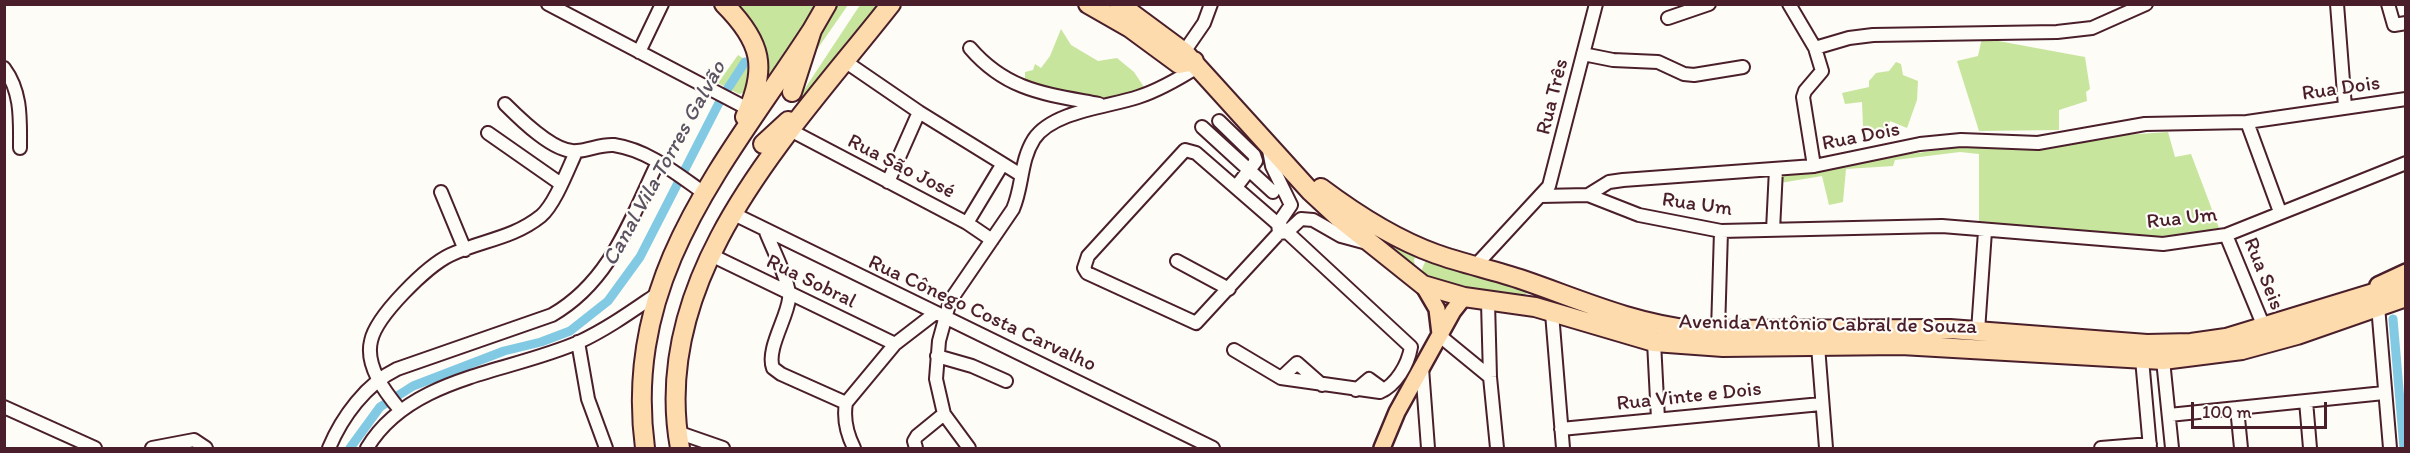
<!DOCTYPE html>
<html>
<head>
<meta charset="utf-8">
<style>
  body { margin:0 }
  #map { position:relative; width:2410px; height:453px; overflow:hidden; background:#fdfcf7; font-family:Itim,sans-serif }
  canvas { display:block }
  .frame { position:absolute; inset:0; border:6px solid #4a1f2b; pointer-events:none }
  .scale { position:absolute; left:2191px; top:402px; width:136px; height:27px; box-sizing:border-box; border:3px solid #4a1f2b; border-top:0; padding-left:8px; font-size:18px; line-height:21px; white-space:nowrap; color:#4a1f2b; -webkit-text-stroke:4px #fdfcf7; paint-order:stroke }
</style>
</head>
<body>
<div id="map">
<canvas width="2410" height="453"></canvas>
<div class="frame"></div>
<div class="scale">100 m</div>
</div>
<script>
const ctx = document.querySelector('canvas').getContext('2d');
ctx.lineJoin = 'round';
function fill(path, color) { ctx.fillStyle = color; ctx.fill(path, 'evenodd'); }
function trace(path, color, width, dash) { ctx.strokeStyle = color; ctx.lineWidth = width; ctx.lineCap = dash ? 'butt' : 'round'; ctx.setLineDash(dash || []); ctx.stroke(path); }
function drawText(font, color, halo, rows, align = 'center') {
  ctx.font = font + ' Itim,sans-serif'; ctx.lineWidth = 4.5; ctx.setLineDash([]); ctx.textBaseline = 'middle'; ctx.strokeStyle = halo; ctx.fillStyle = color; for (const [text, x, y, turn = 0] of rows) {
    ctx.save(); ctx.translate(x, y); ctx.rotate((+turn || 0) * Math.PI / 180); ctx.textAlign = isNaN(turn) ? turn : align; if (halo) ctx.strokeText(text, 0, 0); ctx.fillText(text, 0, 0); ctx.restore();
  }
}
fill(new Path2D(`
  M767 4 822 5 761 90 729 5Z
  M832 5H848L802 71Z
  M860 5H885L815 90 798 99Z
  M1061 29 1071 45 1098 61 1117 58 1134 72 1146 90 1100 102 1025 87V72L1033 70 1035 64 1041 68 1050 56Z
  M1982 38 2085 57 2090 89 2086 92 2087 101 2059 110V130L1979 131 1957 61 1978 56Z
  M738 55 752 64 749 82 743 93 739 94 718 83Z
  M1896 62 1901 64 1903 75 1918 81 1917 100 1907 128 1890 121 1887 132 1878 135 1863 126 1862 102 1845 104 1842 93 1869 87V81L1876 73 1889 71Z
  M2168 132 2175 157 2191 154 2219 228C2141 246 2058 232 1979 225V154L1960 152 1895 160 1893 166 1846 169 1843 202 1829 205 1822 176 1780 183 1775 173 1975 145Z
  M1347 212 1420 255 1414 259 1416 274Z
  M1426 260H1437L1526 286 1527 293 1522 298 1499 300 1425 276 1422 269Z`), '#c7e59d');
trace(new Path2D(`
  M2393 319 2404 448
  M350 448 380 407 413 386 504 351 541 342 570 331 608 301 640 257 721 99 745 62`), '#82c9e3', 9);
const minor = new Path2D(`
  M548 4 754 112
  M1789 4 1815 48 1822 71 1805 91 1803 97 1814 166
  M2337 4 2345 107
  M2388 4 2394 25 2406 23
  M1668 18 1709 4
  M970 48C1007 91 1046 94 1099 104
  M1815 48 1849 38 1873 35 2057 32 2092 28 2146 4
  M639 52 662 4
  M1184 52 1204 23 1211 4
  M1583 54 1613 60 1658 62 1684 74 1694 75 1743 67
  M846 62 919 112 1021 175
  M4 68C22 92 20 120 20 148
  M505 104C520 119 555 154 577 151 590 150 601 144 614 145 648 150 677 174 704 193
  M1219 121 1254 155 1256 161 1236 187
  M2247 122 2406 99
  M1202 127 1273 192
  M790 130 967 223 992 240
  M488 133 561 184
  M1268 145 1272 166 1291 205 1278 224 1279 232
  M888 182 919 112
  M441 192 465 250
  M1588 195 1609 182 1623 180 1814 166 1920 144 1961 140 2038 143 2145 124 2247 122 2280 212
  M1541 196 1588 195 1639 215 1721 231 1942 226 2163 244 2226 235 2406 163
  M734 214 1213 448
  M967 223 1002 165
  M1773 230 1776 169
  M766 232C772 248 791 284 789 299 787 318 766 350 773 368L781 374 846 403
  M2226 235 2264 327
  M711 255 895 344
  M1177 261 1229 289
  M1476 265 1549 186 1596 4
  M1488 302 1490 377 1497 448
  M2378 306 2390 448
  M1552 313 1563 448
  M1718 331 1721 231
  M1978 331 1985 231
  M1440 336 1490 377
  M578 342 588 399 606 448
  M1654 342 1658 419
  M1818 346 1826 448
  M1234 350 1281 378 1380 392C1396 385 1408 365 1411 347L1287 232 1196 153 1185 150 1088 256 1084 268 1087 273 1196 323 1279 233 1287 232 1301 219 1313 220 1341 236 1367 243
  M937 356 972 366 1006 381
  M2142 359 2150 448
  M2163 360 2172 448
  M1422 368 1428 448
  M1281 378 1297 363 1322 385
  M1356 390 1369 379 1384 390
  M2306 401 2310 448
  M4 407 95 448
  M2237 408 2241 448
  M400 410C385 392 365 366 371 341 376 316 427 266 450 255 482 240 512 239 541 216 555 204 568 169 576 152
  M2169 415 2384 393
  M1561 429 1821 404
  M677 432 723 448
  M152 448 194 440 206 448
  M329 448C342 417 366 384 397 369L552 315C611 281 630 220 658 162
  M367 448C410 376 509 373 579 342 607 329 632 311 657 294
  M854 448C847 434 843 420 846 403L895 344 934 314
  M916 448 914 441 917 436 944 414
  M969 448 944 414 936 379 939 341 950 301 1013 209C1023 186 1020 161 1034 139 1053 111 1108 107 1138 97 1160 90 1180 78 1199 66
  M2101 448 2150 444`);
const major = new Path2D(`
  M1423 285 1437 309 1440 334
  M2378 285 2406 272
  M1382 448 1397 412 1453 311 1464 297`);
const highway = new Path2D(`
  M724 4C762 42 768 68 745 117
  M1088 4 1130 28 1179 64 1194 61
  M1119 4 1184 52 1311 192 1338 217 1423 285 1464 297 1535 307 1654 342 1723 347 1901 345 2163 360 2242 350 2297 335 2406 297
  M792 92 812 30 827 4
  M763 144 788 121
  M1321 188C1357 215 1394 239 1436 254 1464 264 1494 270 1523 280 1581 300 1631 323 1693 330L1950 329 2147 344 2191 343 2226 338 2406 283
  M645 448C622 276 725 164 812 30
  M680 448C648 273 792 130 891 4`);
trace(minor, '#4a1f2b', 16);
trace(major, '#4a1f2b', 20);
trace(highway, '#4a1f2b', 22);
trace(minor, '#fdfcf7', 12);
trace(major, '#fedbac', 15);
trace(highway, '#fedbac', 18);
drawText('21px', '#4a1f2b', '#fdfcf7', [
  ["Rua Dois",2341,89,-8],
  ["Rua Três",1553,97,-76],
  ["Rua Dois",1861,137,-11],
  ["Rua São José",901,167,27],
  ["Rua Um",1697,205,8],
  ["Rua Um",2182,219,-6],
  ["Rua Seis",2263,274,68],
  ["Rua Sobral",811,282,26],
  ["Rua Cônego Costa Carvalho",982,314,25],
  ["Avenida Antônio Cabral de Souza",1828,325,1],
  ["Rua Vinte e Dois",1689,397,-6]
]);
drawText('italic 22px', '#5b5262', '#fdfcf7', [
  ["Canal Vila Torres Galvão",665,164,-61]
]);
</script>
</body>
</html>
